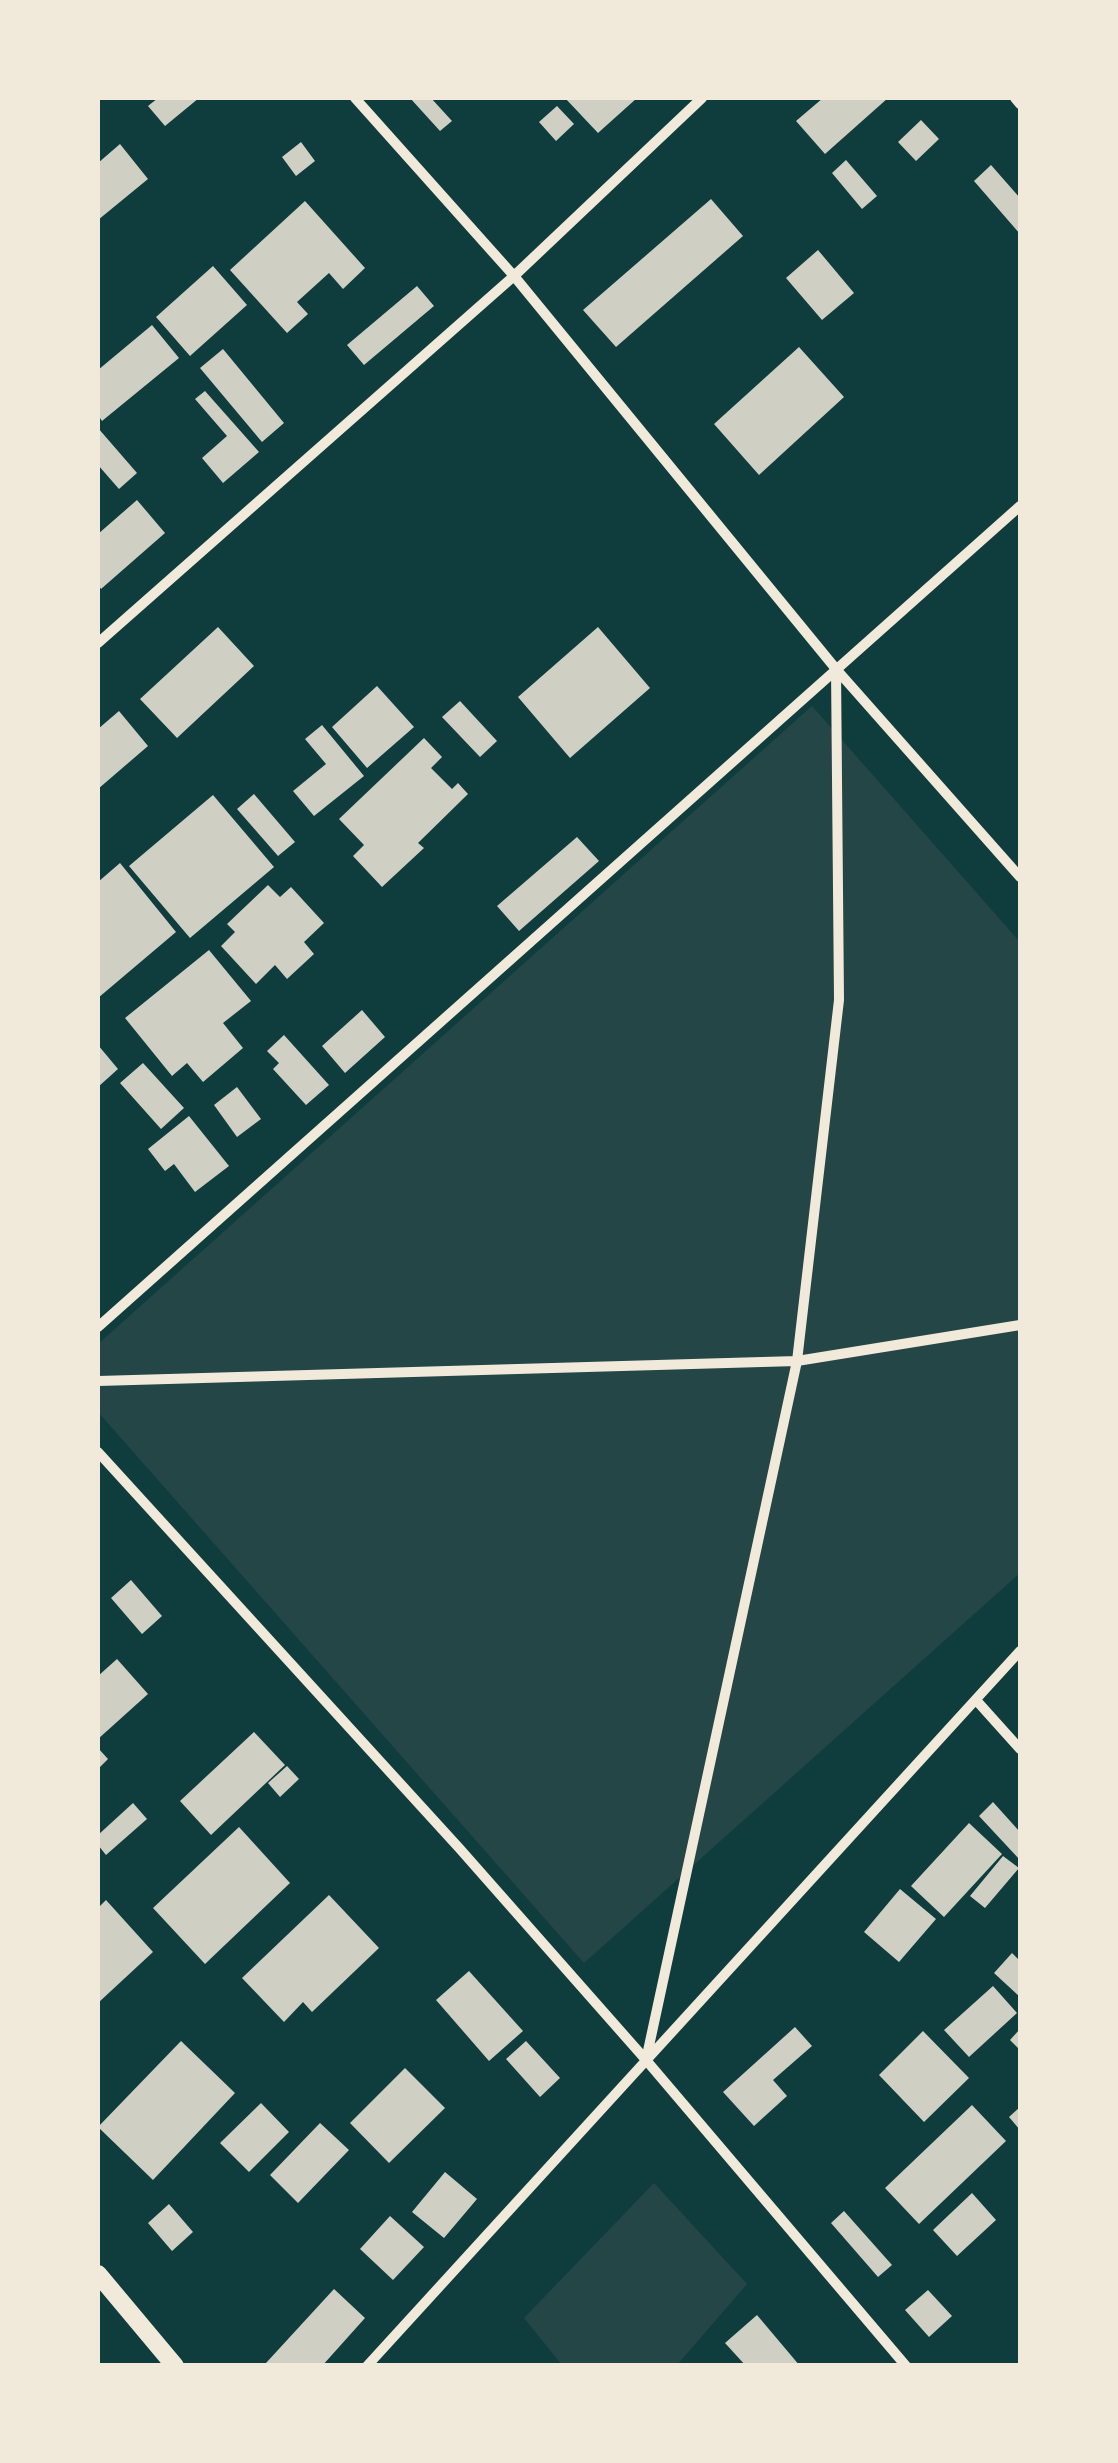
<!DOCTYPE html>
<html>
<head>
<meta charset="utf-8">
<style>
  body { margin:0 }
  #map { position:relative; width:1118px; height:2463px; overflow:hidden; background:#0f3d3e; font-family:Manrope,sans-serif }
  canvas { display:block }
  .frame { position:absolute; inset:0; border:100px solid #f1e9da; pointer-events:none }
</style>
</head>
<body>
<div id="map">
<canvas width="1118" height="2463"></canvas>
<div class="frame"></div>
</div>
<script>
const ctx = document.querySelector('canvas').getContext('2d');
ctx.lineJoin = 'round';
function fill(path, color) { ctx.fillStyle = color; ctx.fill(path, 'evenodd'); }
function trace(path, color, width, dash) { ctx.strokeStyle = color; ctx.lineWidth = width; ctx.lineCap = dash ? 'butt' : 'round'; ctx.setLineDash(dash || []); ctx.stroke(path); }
fill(new Path2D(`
  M812 706 1020 942V1573L584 1963 98 1412V1344Z
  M654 2183 747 2284 677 2365H562L524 2318Z`), '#244646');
fill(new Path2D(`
  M158 98H199L165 126 148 106Z
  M410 98H431L452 121 440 131Z
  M565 98H637L598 133Z
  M823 98H888L825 154 796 121Z
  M557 106 574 124 556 141 539 122Z
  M921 120 939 139 916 161 898 142Z
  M301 142 315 161 296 176 282 157Z
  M120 144 148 179 98 220V163Z
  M846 160 877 196 862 209 832 173Z
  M991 165 1020 198V234L974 181Z
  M711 199 743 236 616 347 583 310Z
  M305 201 365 268 343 289 329 273 297 302 308 314 287 333 230 270Z
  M818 250 854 293 822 320 786 278Z
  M213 266 247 305 190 356 156 317Z
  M417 286 434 306 364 365 347 345Z
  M152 325 179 358 102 421 98 415V370Z
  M799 347 844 397 759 475 714 424Z
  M223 349 284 423 262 442 200 368Z
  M205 391 259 452 223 483 202 458 227 436 195 399Z
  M98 428 137 473 119 489 98 465Z
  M137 500 165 533 101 589 98 584V534Z
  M218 627 254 666 177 738 140 699Z
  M598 627 650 688 570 758 518 697Z
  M377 686 414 727 367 768 332 727Z
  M460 701 497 741 480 757 442 717Z
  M119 711 148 746 98 789V729Z
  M322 725 364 776 314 816 293 791 326 764 305 739Z
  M424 738 442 757 431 768 452 789 458 783 468 794 418 843 424 848 382 887 353 856 364 845 339 819Z
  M254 794 295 842 278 856 237 809Z
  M213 795 274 867 190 938 129 866Z
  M577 837 599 861 519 931 497 906Z
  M120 863 176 932 98 998V882Z
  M268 885 280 897 291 887 324 923 304 942 314 954 287 979 275 965 256 984 221 946 235 932 227 924Z
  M209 950 251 1001 223 1023 243 1048 203 1082 187 1063 172 1076 125 1018Z
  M362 1010 385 1037 345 1073 322 1046Z
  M284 1035 329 1085 306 1105 273 1069 279 1063 267 1051Z
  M98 1045 118 1069 98 1087Z
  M143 1063 184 1108 161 1129 120 1083Z
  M237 1087 261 1119 237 1137 214 1105Z
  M189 1116 229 1166 195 1192 174 1164 165 1171 148 1149Z
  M131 1580 162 1616 142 1634 111 1598Z
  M117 1659 148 1694 98 1739V1676Z
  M254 1732 285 1765 211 1835 180 1801Z
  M98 1748 108 1759 98 1769Z
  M287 1766 299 1779 280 1797 268 1783Z
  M993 1802 1020 1832V1860L979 1816Z
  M133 1803 147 1819 106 1855 98 1845V1835Z
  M969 1823 1002 1854 944 1917 911 1886Z
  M239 1827 290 1883 205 1964 153 1908Z
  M1003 1856 1019 1868 985 1908 970 1896Z
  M900 1889 936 1919 899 1962 864 1932Z
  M329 1895 379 1948 312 2012 303 2002 284 2022 242 1978Z
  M106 1900 153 1952 98 2003V1908Z
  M1012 1953 1020 1961V1997L994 1973Z
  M469 1971 523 2031 489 2061 436 2000Z
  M993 1986 1017 2013 969 2057 944 2030Z
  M795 2027 812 2046 773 2080 787 2096 754 2126 723 2092Z
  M1020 2029V2050L1010 2040Z
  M923 2031 969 2078 924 2122 879 2075Z
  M181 2041 235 2093 153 2180 98 2127Z
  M526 2041 560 2078 540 2097 506 2059Z
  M405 2068 445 2108 389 2163 350 2123Z
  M261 2103 289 2132 249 2172 220 2143Z
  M972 2105 1006 2141 919 2224 885 2188Z
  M1020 2107V2130L1009 2117Z
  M320 2123 349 2150 298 2203 270 2175Z
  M445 2172 477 2199 444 2238 412 2212Z
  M972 2193 996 2220 957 2256 933 2230Z
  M169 2204 193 2232 172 2251 148 2223Z
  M844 2211 892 2265 878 2277 831 2223Z
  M390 2216 424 2247 393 2280 360 2249Z
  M334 2289 365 2318 322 2366H269L266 2363Z
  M928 2290 952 2316 929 2337 905 2310Z
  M757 2315 800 2366H746L725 2343Z`), '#cfcfc3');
trace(new Path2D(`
  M355 98 514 276 836 669 1020 877
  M1015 98 1020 104
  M98 643 514 276 702 98
  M98 1327 1020 506
  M98 1381 797 1361 1020 1325
  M98 1452 460 1849 646 2060 906 2366
  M976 1700 1020 1749
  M646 2060 797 1361 839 1000 836 669
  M367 2366 1020 1651`), '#f1e9da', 10);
trace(new Path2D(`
  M98 2274 175 2366`), '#f1e9da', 18);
</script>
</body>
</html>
